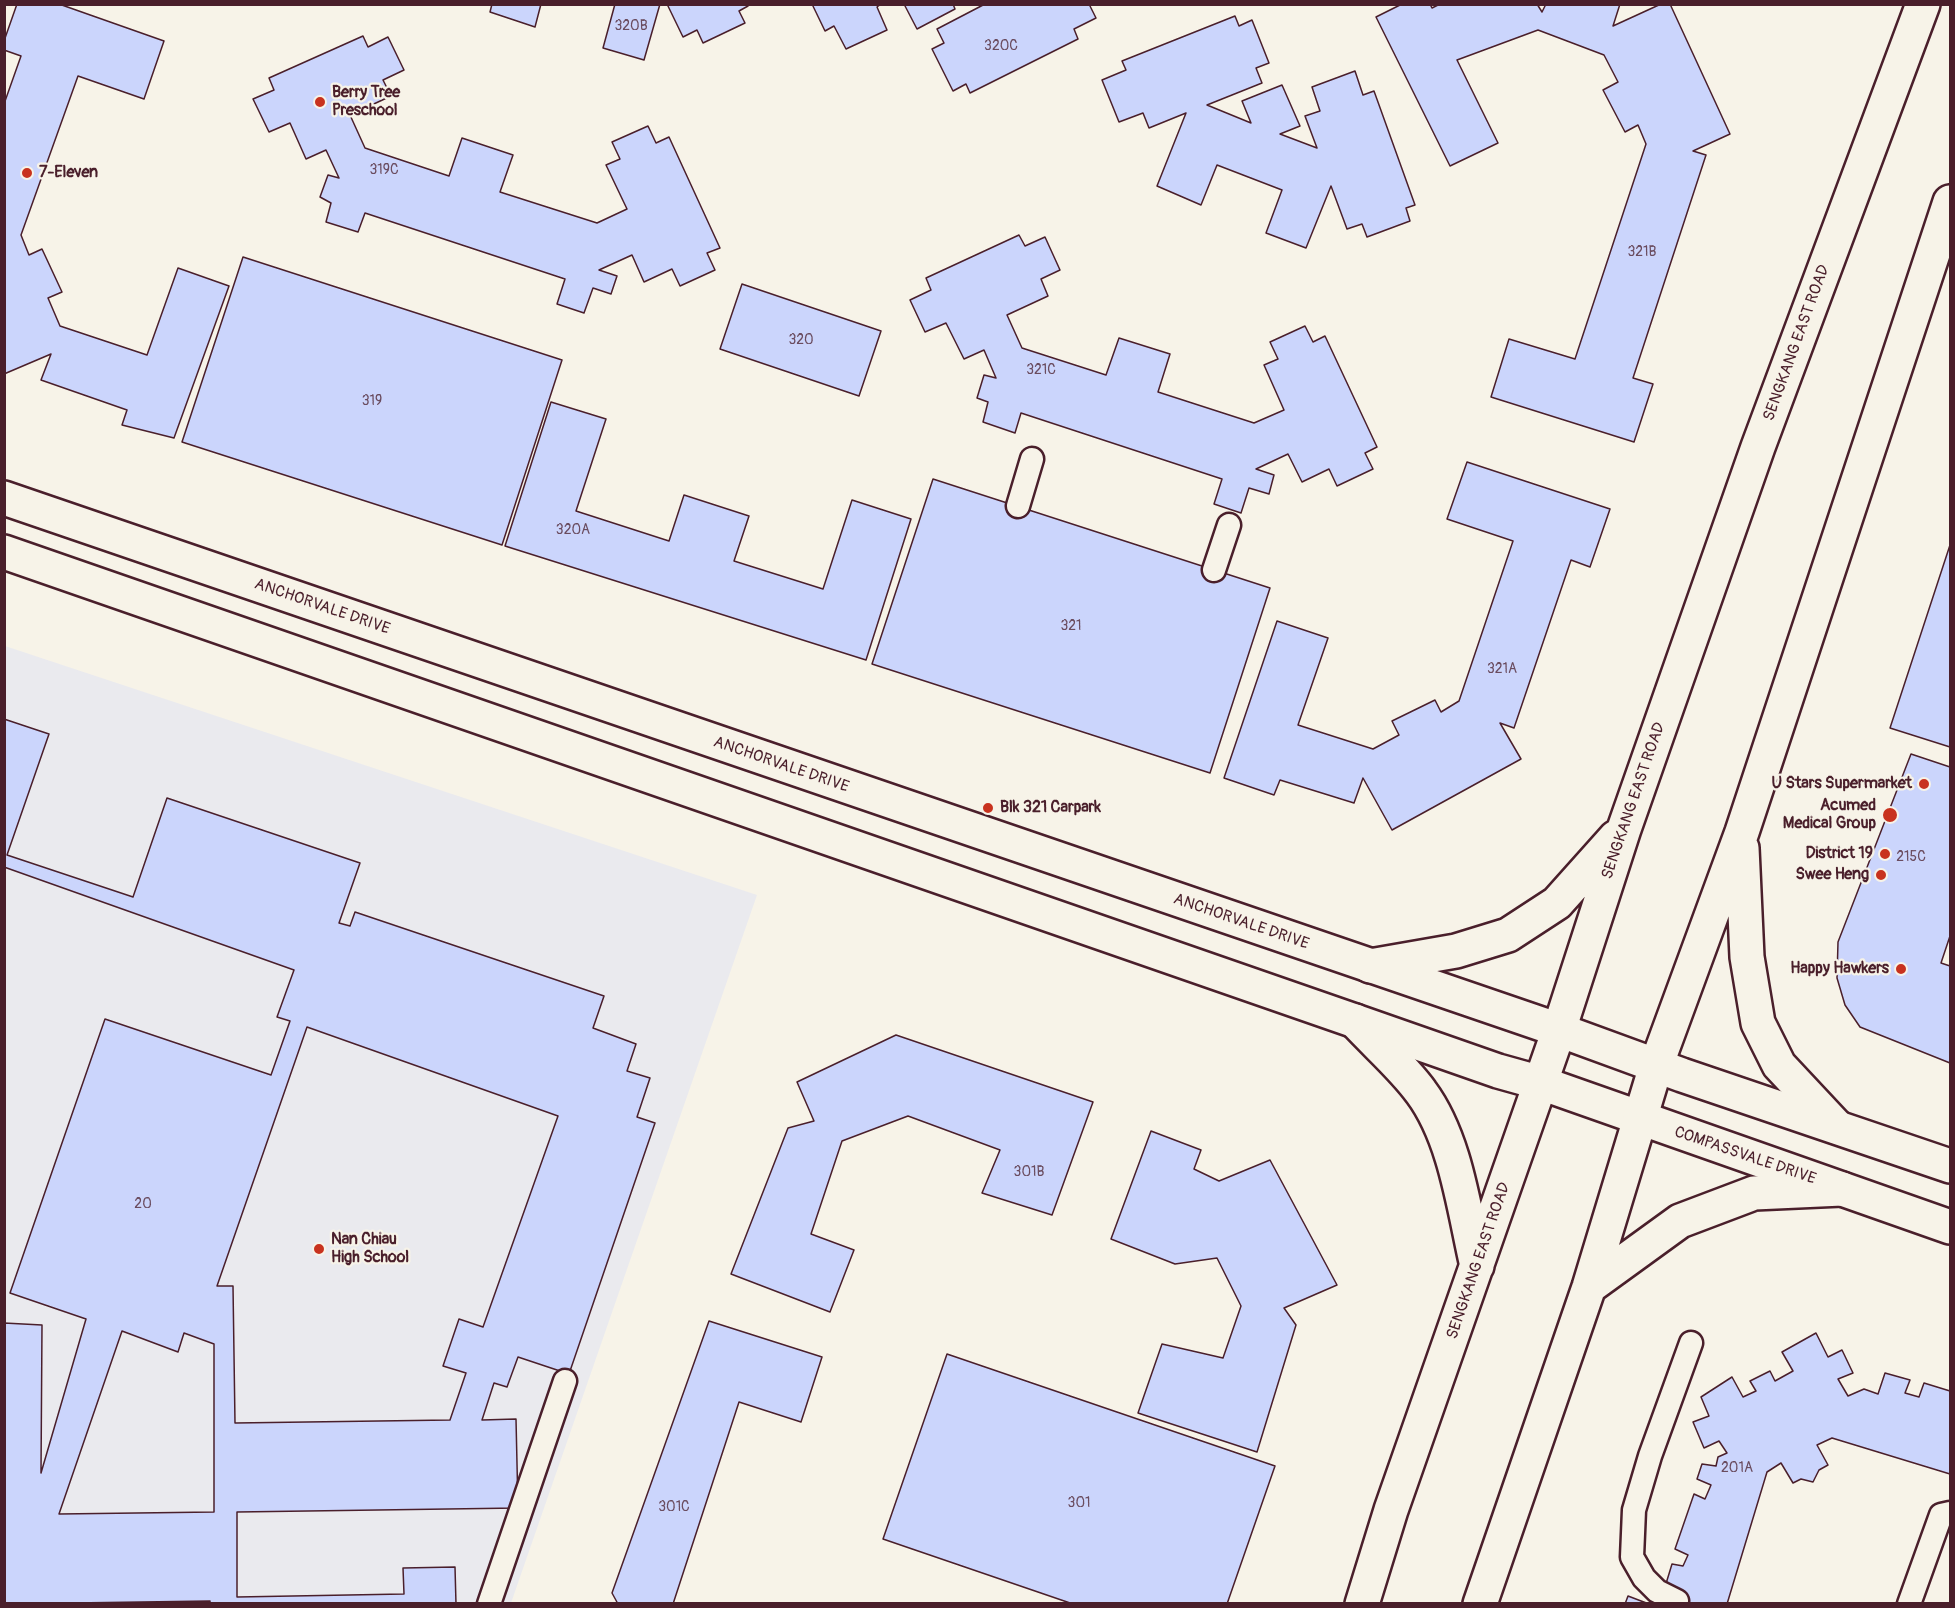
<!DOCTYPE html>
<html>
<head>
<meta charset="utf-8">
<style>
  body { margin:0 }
  #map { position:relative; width:1955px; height:1608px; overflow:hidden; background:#f7f3e8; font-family:Pangolin,sans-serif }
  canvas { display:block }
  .frame { position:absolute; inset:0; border:6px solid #4a1f2b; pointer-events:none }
</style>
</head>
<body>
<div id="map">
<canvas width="1955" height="1608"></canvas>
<div class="frame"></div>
</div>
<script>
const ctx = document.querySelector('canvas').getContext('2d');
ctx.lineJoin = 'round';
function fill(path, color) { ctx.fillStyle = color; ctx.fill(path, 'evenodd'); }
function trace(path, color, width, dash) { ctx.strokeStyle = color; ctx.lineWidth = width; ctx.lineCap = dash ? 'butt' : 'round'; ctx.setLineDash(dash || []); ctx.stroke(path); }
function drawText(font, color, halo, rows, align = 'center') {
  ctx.font = font + ' Pangolin,sans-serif'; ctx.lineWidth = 4.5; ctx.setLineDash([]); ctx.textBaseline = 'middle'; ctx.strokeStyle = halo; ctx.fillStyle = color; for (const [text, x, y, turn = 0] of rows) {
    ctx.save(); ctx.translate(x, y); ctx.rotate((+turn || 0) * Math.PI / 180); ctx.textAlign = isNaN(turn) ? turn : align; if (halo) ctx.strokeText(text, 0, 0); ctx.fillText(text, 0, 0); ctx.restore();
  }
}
fill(new Path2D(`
  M5 646 757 895 511 1603 5 1604Z`), '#eaeaee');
const building = new Path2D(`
  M17 4H59L164 41 144 99 78 76 21 235 29 255 42 249 62 292 48 298 60 326 147 355 178 268 229 286 174 438 122 425 127 410 41 380 51 354 4 374V104L21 56 4 50V41Z
  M492 4H541L535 27 490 12Z
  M660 4 644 60 603 48 615 4Z
  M667 4H748V6L739 11 745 23 703 43 697 30 683 37Z
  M812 4H881L877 7 887 30 846 49 834 26 825 31Z
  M904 4H953L955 9 917 29Z
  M985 4H1089L1096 18 1074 29 1078 39 970 93 966 84 953 91 932 49 944 43 937 29Z
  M1402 4H1430L1432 8 1440 4H1537L1542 12 1546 4H1620L1613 26 1661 4H1670L1730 134 1693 151 1706 155 1633 378 1653 384 1634 442 1491 397 1509 339 1575 359 1646 144 1638 125 1625 132 1603 90 1618 82 1604 55 1538 30 1457 60 1498 143 1450 166 1376 17Z
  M1235 16 1239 26 1252 20 1269 63 1256 68 1262 83 1207 105 1251 123 1242 101 1282 85 1300 126 1280 134 1317 148 1305 116 1320 111 1312 87 1355 71 1363 95 1374 91 1415 205 1406 208 1410 221 1367 237 1362 224 1347 229 1331 186 1306 248 1266 233 1282 190 1217 165 1201 205 1157 186 1186 113 1149 128 1143 113 1119 122 1102 80 1126 70 1122 61Z
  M363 36 368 47 388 37 404 70 383 80 391 96 350 115 365 148 449 176 462 138 513 155 500 192 597 223 627 209 606 165 620 159 612 142 648 126 656 143 669 137 720 248 707 253 715 270 680 286 672 269 644 282 632 255 599 270 617 276 611 294 593 288 584 313 557 304 565 279 365 213 358 232 326 222 331 203 320 197 328 175 339 178 326 150 306 159 290 123 269 132 253 99 274 90 269 78Z
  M1019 235 1025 246 1045 237 1060 270 1041 279 1048 296 1007 315 1022 348 1106 375 1119 338 1170 354 1158 392 1254 423 1284 410 1264 365 1278 359 1270 342 1305 326 1313 342 1325 336 1377 447 1365 453 1373 469 1337 486 1329 469 1302 482 1288 454 1256 469 1274 475 1269 494 1249 488 1241 513 1214 504 1222 479 1021 413 1015 433 983 422 988 402 977 398 984 375 996 378 984 350 964 359 946 323 925 332 910 300 931 290 926 278Z
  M243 257 562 360 502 545 182 442Z
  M742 284 881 331 859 396 720 349Z
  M551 402 606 419 576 511 669 541 684 495 749 516 734 561 823 589 852 500 911 519 866 660 505 546Z
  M1467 462 1610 509 1590 567 1571 560 1514 728 1500 723 1521 759 1392 830 1363 778 1354 803 1280 780 1274 795 1224 778 1277 621 1328 638 1298 725 1373 749 1399 735 1392 721 1435 700 1441 712 1459 701 1513 541 1447 519Z
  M933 479 1270 588 1210 773 872 664Z
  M1950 545V747L1890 728Z
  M4 719 49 734 7 855 133 897 167 798 360 863 339 923 350 926 355 912 604 996 593 1028 636 1044 627 1071 650 1078 637 1117 655 1123 569 1374 518 1357 507 1387 494 1383 482 1420 516 1419 518 1508 237 1512V1597L404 1594 403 1568 455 1567 456 1604H210V1601L4 1604V1323L42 1325 41 1473 86 1319 10 1293 105 1019 271 1075 290 1021 277 1017 294 970 4 867ZM307 1027 558 1116 483 1327 459 1319 443 1366 466 1373 450 1420 235 1423 233 1286H217ZM122 1331 178 1352 184 1333 214 1344V1512L59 1514Z
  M1911 754 1950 767V936L1941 963 1950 966V1063L1860 1027 1845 1005 1837 978 1838 942Z
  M896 1035 1093 1102 1052 1215 982 1193 1000 1150 908 1116 842 1141 811 1234 854 1250 830 1312 731 1274 788 1128 814 1121 797 1082Z
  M1151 1131 1201 1150 1194 1169 1219 1181 1270 1160 1337 1285 1284 1308 1296 1325 1257 1452 1138 1413 1162 1344 1223 1358 1241 1306 1217 1258 1175 1264 1111 1239Z
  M709 1321 822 1357 801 1422 739 1402 673 1604H618L612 1593Z
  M1816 1333 1828 1357 1842 1350 1853 1373 1838 1379 1848 1396 1864 1389 1878 1394 1885 1373 1910 1380 1905 1393 1919 1397 1924 1383 1950 1391V1474L1832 1438 1817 1445 1828 1465 1819 1470 1813 1482 1801 1479 1793 1483 1781 1463 1767 1472 1727 1604H1677L1665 1587 1672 1564 1683 1566 1688 1555 1675 1549 1694 1494 1705 1499 1711 1485 1697 1479 1702 1464 1716 1466 1718 1457 1727 1453 1719 1441 1704 1448 1693 1422 1709 1416 1701 1397 1732 1377 1743 1397 1756 1391 1750 1381 1770 1371 1775 1381 1793 1371 1782 1352Z
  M947 1354 1275 1466 1227 1604H1073L883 1539Z
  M1628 1596 1649 1604H1625Z`);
fill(building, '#cbd5fc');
trace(building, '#4a1f2b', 1.5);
const service = new Path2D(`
  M1018 506 1032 459
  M1214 570 1229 525
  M1677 1601 1657 1591 1644 1578 1632 1557 1634 1510 1650 1456 1691 1343
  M489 1604 565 1381
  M1909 1604 1941 1515 1950 1513`);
const tertiary = new Path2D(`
  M4 498 1559 1030 1682 1075 1950 1166
  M4 552 1355 1021 1498 1071 1541 1083 1950 1227`);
const primary = new Path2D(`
  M1742 848 1747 957 1758 1023 1779 1065 1837 1127
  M1370 966 1456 951 1508 935 1557 903 1616 837
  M1355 1021C1375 1043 1404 1068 1421 1092 1456 1139 1464 1210 1477 1266
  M1589 1287 1680 1221 1754 1193 1842 1189
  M1362 1604 1391 1510 1559 1030 1624 829 1758 447 1923 4
  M1480 1604 1589 1287 1656 1066 1742 832 1950 202`);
trace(service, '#4a1f2b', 27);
trace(tertiary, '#4a1f2b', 38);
trace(primary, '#4a1f2b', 38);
trace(service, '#f7f3e8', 22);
trace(tertiary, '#f7f3e8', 33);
trace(primary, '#f7f3e8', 33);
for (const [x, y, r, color] of [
  [320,102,6,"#c8321e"],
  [27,173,6,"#c8321e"],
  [1924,784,6,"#c8321e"],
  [988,808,6,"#c8321e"],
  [1890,815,8,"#c8321e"],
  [1885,854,6,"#c8321e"],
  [1881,875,6,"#c8321e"],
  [1901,969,6,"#c8321e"],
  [319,1249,6,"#c8321e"]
]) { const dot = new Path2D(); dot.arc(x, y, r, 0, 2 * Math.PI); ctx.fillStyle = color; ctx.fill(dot); trace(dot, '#f7f3e8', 2); }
drawText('14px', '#6a4c5f', null, [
  ["320B",631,26],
  ["320C",1001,46],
  ["319C",384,170],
  ["321B",1642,252],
  ["320",801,340],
  ["321C",1041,370],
  ["319",372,401],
  ["320A",573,530],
  ["321",1071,626],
  ["321A",1502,669],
  ["215C",1911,857],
  ["301B",1029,1172],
  ["20",143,1204],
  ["201A",1737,1468],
  ["301",1079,1503],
  ["301C",674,1507]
]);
drawText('bold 16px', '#4a1f2b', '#f7f3e8', [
  ["Berry Tree",332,93,"left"],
  ["Preschool",332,111,"left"],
  ["7-Eleven",39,173,"left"],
  ["U Stars Supermarket",1912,784],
  ["Acumed",1876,806],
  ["Medical Group",1876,824],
  ["Blk 321 Carpark",1000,808,"left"],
  ["District 19",1873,854],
  ["Swee Heng",1869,875],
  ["Happy Hawkers",1889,969],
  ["Nan Chiau",331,1240,"left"],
  ["High School",331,1258,"left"]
], 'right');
drawText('16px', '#4a1f2b', '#f7f3e8', [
  ["SENGKANG EAST ROAD",1797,343,-70],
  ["ANCHORVALE DRIVE",322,607,19],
  ["ANCHORVALE DRIVE",781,765,19],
  ["SENGKANG EAST ROAD",1634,801,-71],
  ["ANCHORVALE DRIVE",1241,922,19],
  ["COMPASSVALE DRIVE",1745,1156,19],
  ["SENGKANG EAST ROAD",1479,1261,-71]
]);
</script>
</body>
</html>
